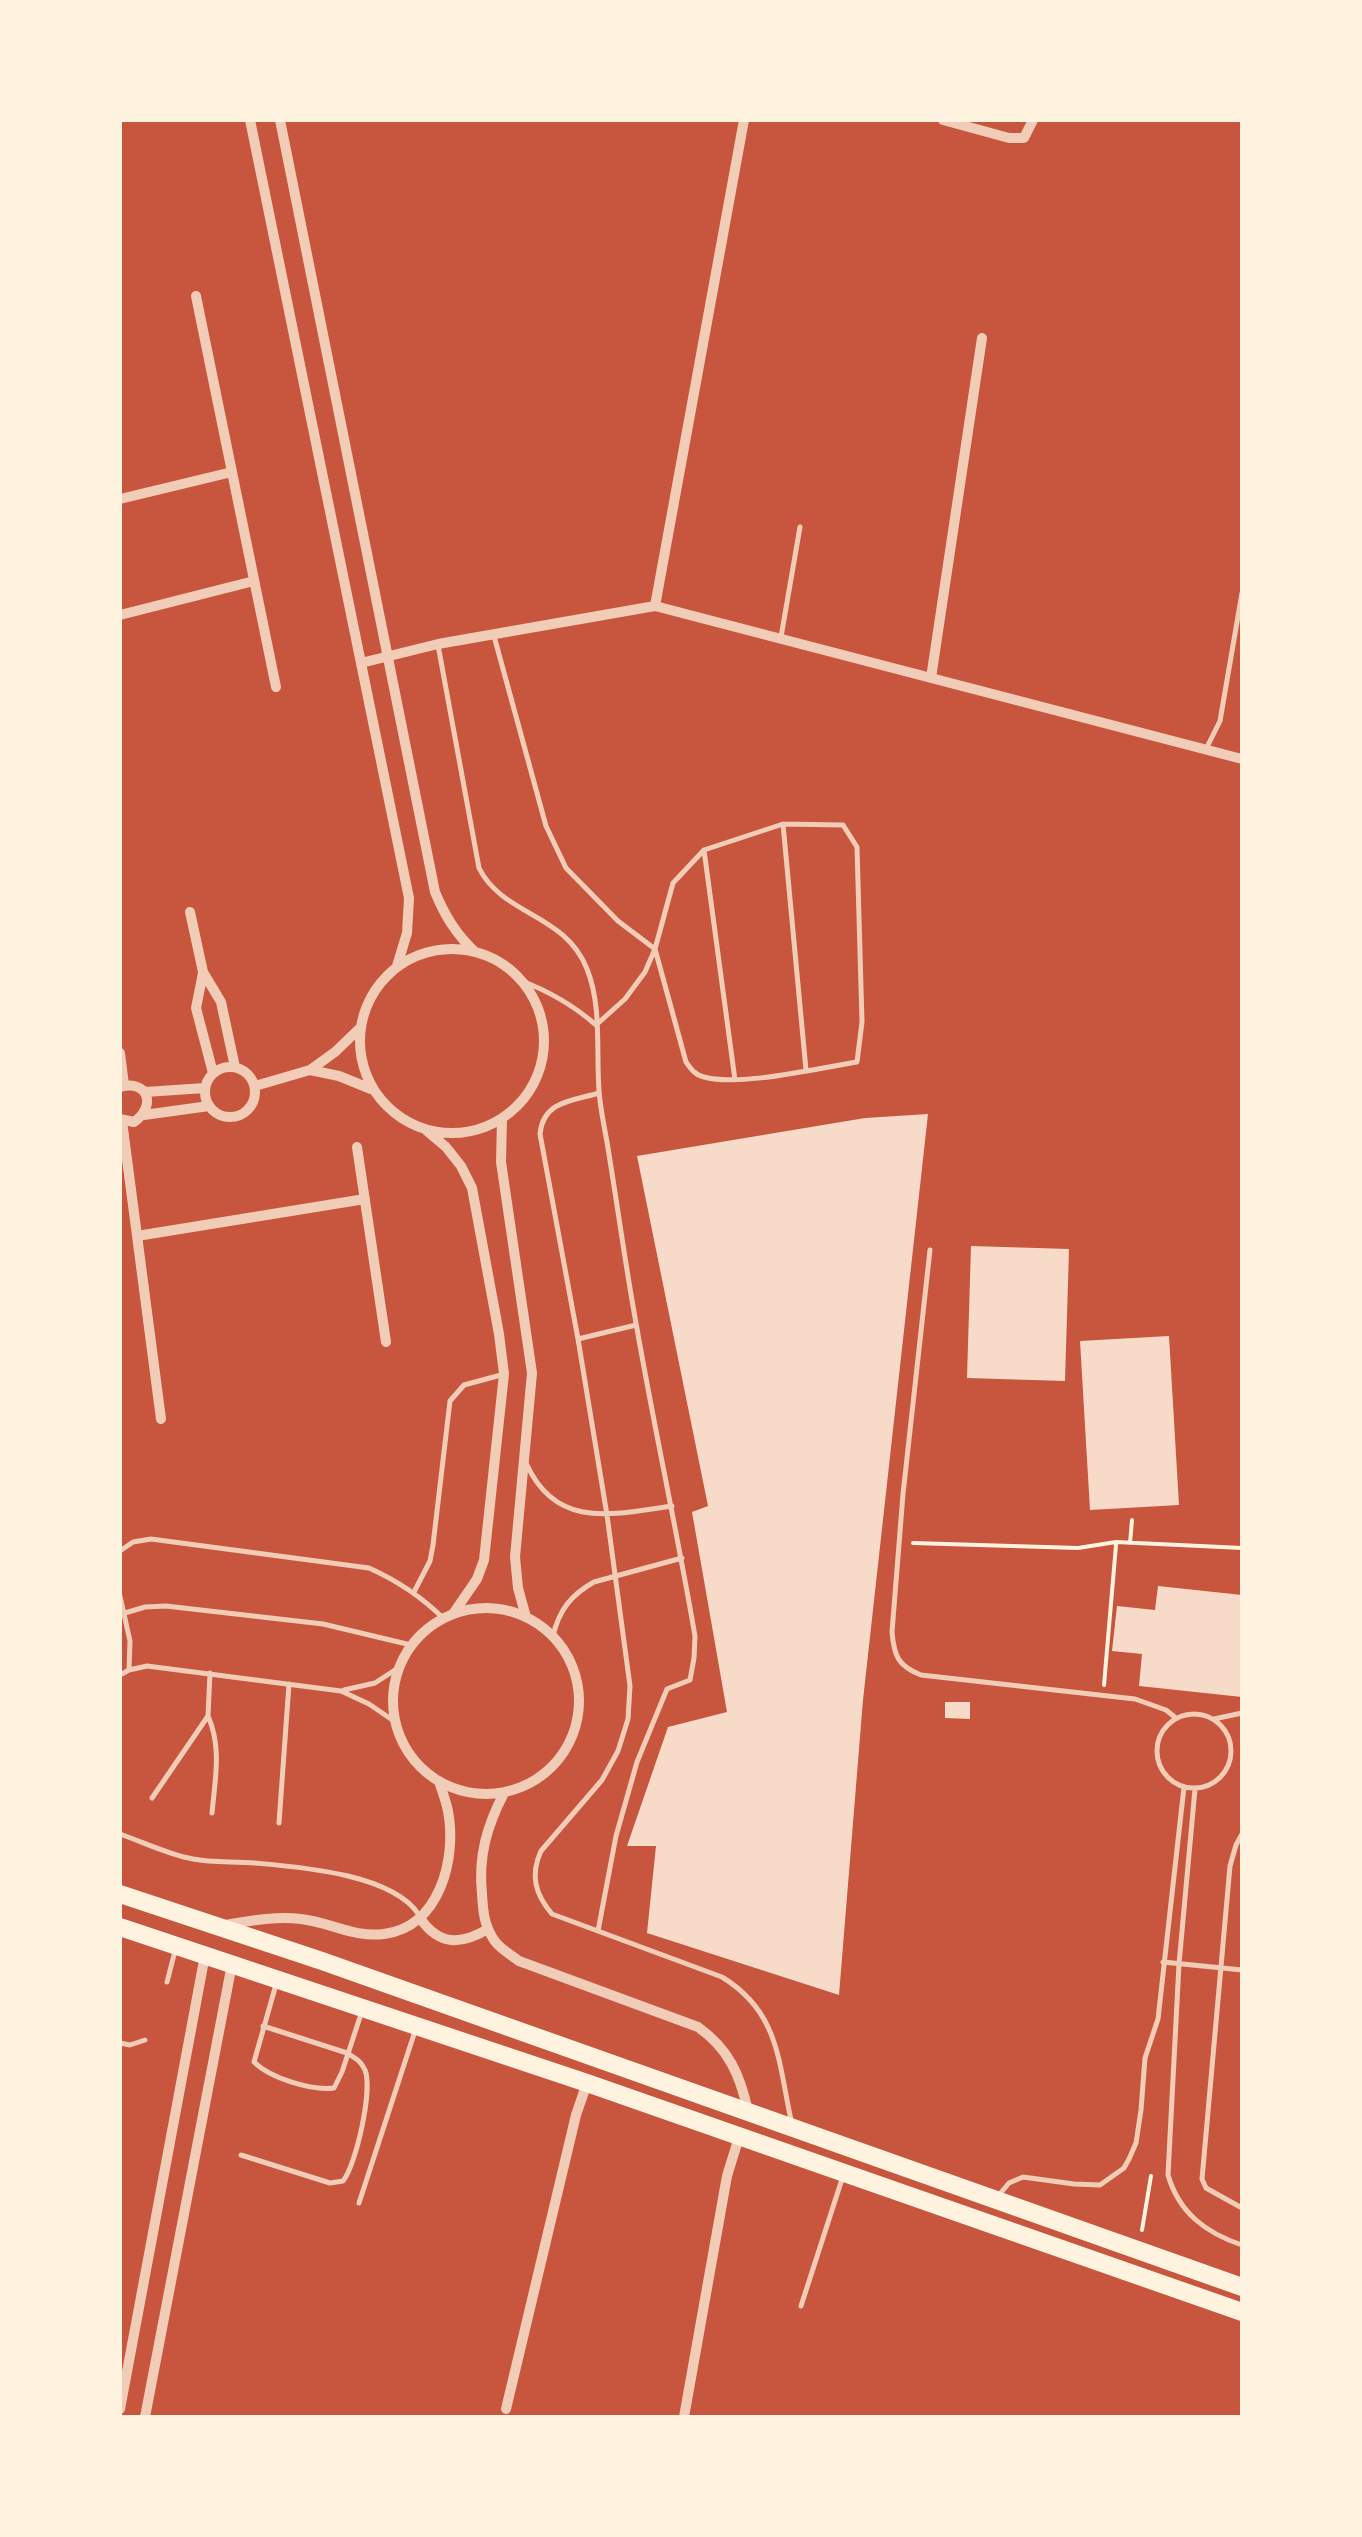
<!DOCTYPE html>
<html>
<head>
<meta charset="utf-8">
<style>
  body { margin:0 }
  #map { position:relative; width:1362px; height:2537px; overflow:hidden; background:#c8553d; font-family:Raleway,sans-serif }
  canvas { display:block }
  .frame { position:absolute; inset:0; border:122px solid #fff3e0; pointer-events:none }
</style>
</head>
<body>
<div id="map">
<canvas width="1362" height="2537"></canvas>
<div class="frame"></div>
</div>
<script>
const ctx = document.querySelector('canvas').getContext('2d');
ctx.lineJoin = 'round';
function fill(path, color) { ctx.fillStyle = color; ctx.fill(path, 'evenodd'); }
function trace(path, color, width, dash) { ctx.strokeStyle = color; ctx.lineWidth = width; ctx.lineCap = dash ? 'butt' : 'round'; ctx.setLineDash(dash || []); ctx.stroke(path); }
fill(new Path2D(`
  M928 1114 863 1700 839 1995 647 1933 656 1846H627L668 1727 727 1712 692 1512 708 1506 637 1156 865 1118Z
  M971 1246 1069 1249 1065 1381 967 1378Z
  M1169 1336 1179 1505 1090 1510 1080 1341Z
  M1158 1586 1242 1595V1697L1139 1686 1142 1654 1112 1651 1117 1606 1155 1610Z
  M945 1702H970V1719L945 1718Z`), '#f7dbc8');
trace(new Path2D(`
  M913 1543 1078 1548 1116 1542 1242 1548
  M1130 1543 1132 1520
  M1104 1685 1116 1545
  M1142 2230 1151 2176`), '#fff3e0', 4);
trace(new Path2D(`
  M494 636 546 826 566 868 618 921 655 949 686 1062C691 1069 695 1075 704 1077 739 1087 818 1068 857 1062L862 1022 857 847 843 825 783 824 704 850 673 883 655 949 645 972 625 999 596 1025C572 1004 549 991 519 980
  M781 637 800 527
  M438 645 479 868C503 916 565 913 587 969 602 1006 596 1051 599 1090 600 1107 604 1125 607 1142 617 1202 625 1263 636 1323 654 1427 677 1531 695 1636L694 1658 690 1680 667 1689 637 1762 616 1836 598 1931
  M1207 747 1220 721 1242 593
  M783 824 806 1070
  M704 850 735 1080
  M599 1093C572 1101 543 1101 540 1134L578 1339 607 1515 630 1686 628 1719 618 1751 602 1780 541 1851C530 1875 535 1894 552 1914L722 1977C779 2012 778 2060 791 2120
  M930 1250 903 1494 892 1632C894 1656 898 1666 921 1675L1135 1699 1166 1710 1176 1718
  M578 1339 636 1325
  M527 1465C557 1530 614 1514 672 1506
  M120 1551 133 1542 151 1539 369 1568C398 1581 421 1596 444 1619
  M414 1592 430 1561 433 1545 450 1401 464 1385 501 1375
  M120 1596 130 1641 129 1670
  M125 1613 145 1607 166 1606 323 1624 411 1645
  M553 1636C559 1610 571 1595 594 1582L682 1558
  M120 1675 129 1670 147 1666 341 1691 369 1704 394 1721
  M344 1690 375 1683 398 1668
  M1157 1751a37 37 0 1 1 74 0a37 37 0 1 1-74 0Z
  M208 1716C222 1747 215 1780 212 1813
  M1214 1719 1242 1713
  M1195 1789 1179 1964 1168 2175C1179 2213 1206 2233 1242 2245
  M152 1798 208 1716 210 1673
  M279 1823 289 1684
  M120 1834C143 1842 169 1855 193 1859 213 1863 234 1861 255 1863 300 1867 393 1874 419 1915
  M1242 1834 1236 1845 1230 1866 1202 2179 1206 2188 1242 2208
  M1163 1962 1242 1970
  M277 1981 254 2062C270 2078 312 2091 334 2088L342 2072 361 2014
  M167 1982 175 1951
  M120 2043 130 2045 145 2040
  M241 2155 330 2183 343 2181C356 2165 373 2090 365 2070 361 2061 355 2058 347 2053L263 2026
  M998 2196 1009 2183 1023 2177 1074 2184 1100 2185 1124 2168 1129 2159 1136 2143 1141 2110 1145 2058 1158 2019 1184 1787
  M359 2203 416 2028
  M801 2306 843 2176`), '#f1ccb7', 5);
trace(new Path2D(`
  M250 120 409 898 407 933 397 966
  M280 120 435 892C445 916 456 934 475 952
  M943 120 1009 138H1024L1033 120
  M196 296 276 687
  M120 499 232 472
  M655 606 744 120
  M120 615 254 581
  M361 663 438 644 655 606 1242 759
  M931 678 982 338
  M190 912 203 972 221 1002 235 1067
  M360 1041a92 92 0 1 1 184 0a92 92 0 1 1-184 0Z
  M203 973 196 1008 213 1073
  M120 1053 124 1085
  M205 1092a25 25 0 1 1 50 0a25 25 0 1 1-50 0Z
  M310 1070 339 1076 371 1089
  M255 1086 310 1070 335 1052 360 1028
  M120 1087C148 1079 157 1106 134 1122L120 1119
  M145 1092 205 1088
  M144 1115 209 1106
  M502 1119 501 1162 532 1373 515 1557 518 1588 526 1617
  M122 1121 161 1419
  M427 1131 446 1147 461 1166 472 1188 499 1334 504 1374 484 1560 477 1579 453 1614
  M357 1147 386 1342
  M137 1236 365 1199
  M393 1701a93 93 0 1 1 186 0a93 93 0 1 1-186 0Z
  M504 1793C487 1826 478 1856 482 1894 483 1911 484 1925 494 1940 500 1949 510 1954 519 1961L698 2027C729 2049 740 2075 748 2111
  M420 1918C439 1946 461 1945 488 1929
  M224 1925C249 1921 275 1916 301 1919 329 1922 355 1938 384 1934 440 1927 457 1858 448 1811 446 1801 442 1791 439 1781
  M120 2409 205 1955
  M506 2409 576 2115 587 2083
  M145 2417 232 1964
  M684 2417 727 2176 739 2137`), '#f1ccb7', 10);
trace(new Path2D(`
  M120 1894 322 1961 1242 2287
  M120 1927 587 2083 1242 2312`), '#fff3e0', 18);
</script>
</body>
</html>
